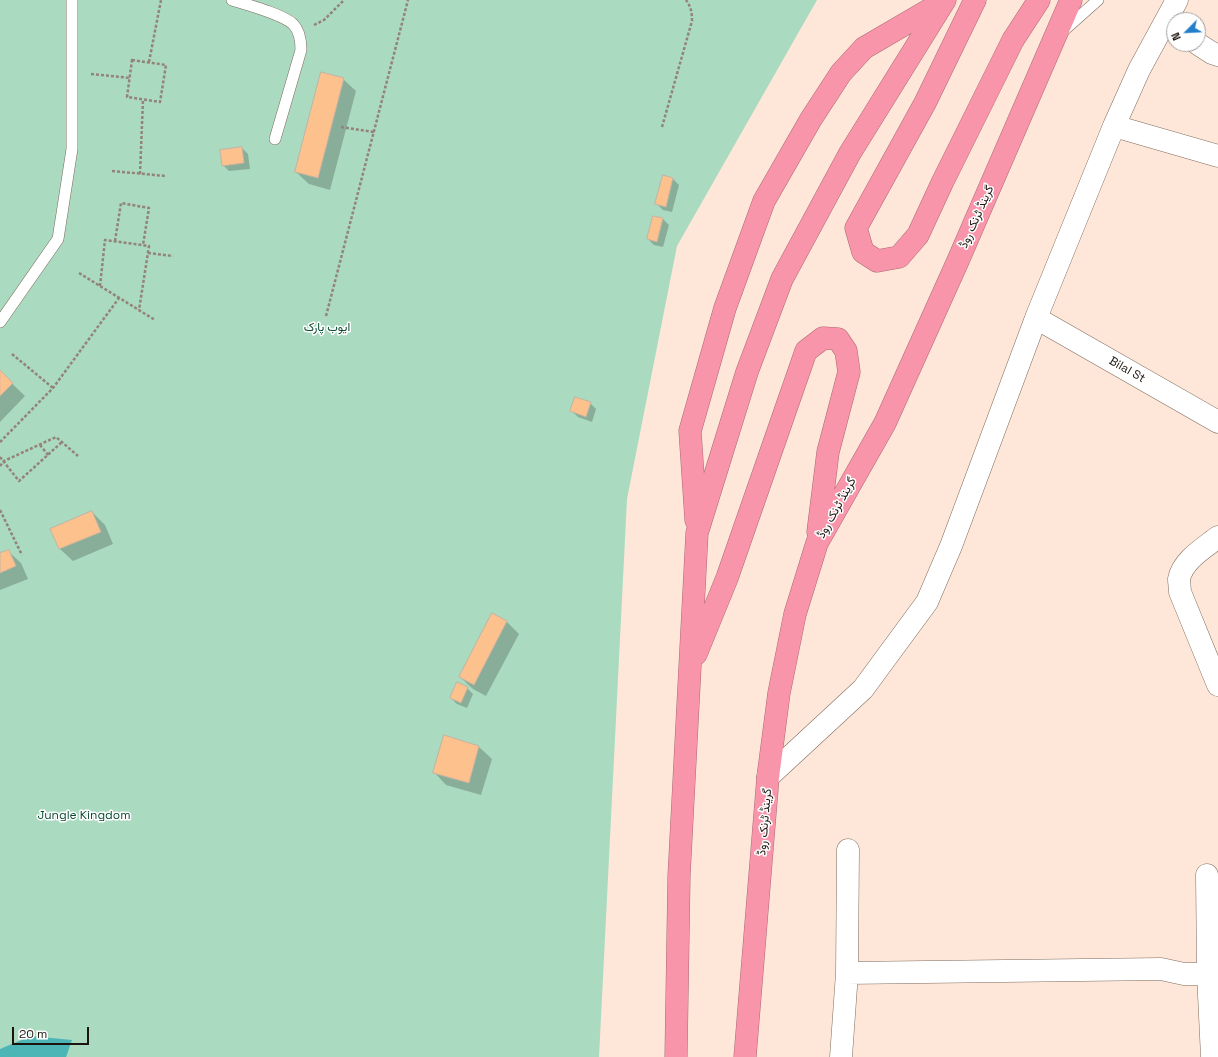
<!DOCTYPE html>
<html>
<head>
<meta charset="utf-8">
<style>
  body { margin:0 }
  #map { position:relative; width:1218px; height:1057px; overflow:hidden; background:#fee7d8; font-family:"Space Grotesk",sans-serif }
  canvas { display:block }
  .north { position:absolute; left:1166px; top:12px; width:40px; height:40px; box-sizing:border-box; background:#fff; border:1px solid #a4a19f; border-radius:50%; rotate:246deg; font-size:11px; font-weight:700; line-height:16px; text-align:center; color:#1c140f }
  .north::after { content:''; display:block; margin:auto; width:14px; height:18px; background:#227dca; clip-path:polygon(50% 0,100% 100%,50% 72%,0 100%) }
  .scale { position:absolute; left:12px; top:1027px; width:77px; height:18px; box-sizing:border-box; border:2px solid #1c140f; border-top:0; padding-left:5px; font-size:12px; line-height:14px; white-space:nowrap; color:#1c140f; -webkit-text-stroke:3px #fff; paint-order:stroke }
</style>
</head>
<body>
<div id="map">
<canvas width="1218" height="1057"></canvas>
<div class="north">N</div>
<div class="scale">20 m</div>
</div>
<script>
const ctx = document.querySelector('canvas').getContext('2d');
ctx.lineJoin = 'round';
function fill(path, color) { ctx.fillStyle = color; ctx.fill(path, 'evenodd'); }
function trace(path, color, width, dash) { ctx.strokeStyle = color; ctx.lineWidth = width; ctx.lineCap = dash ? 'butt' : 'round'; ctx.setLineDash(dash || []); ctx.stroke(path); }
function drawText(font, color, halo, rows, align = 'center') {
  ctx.font = font + ' "Space Grotesk",Vazirmatn,sans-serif'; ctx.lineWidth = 3; ctx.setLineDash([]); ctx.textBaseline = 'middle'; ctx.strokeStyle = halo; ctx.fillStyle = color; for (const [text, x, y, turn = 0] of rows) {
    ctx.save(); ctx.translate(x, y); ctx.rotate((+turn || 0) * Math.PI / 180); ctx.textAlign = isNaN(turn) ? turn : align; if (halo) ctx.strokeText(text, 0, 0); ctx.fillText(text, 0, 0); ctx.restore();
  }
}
fill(new Path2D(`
  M0 0H817L677 246 627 499 599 1057H0Z`), '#aadac0');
fill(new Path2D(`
  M31 1036 72 1040 66 1057H0V1049Z`), '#4cb6b7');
fill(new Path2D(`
  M343 79 356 91 330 190 309 184 296 172Z
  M242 148 248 154 250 169 229 171 223 165Z
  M673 179 679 185 672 212 663 210 657 204Z
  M663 219 669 225 663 247 654 245 648 239Z
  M0 372 25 396 0 422Z
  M590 403 596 409 592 422 578 417 572 411Z
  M92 512 105 525 113 544 73 561 60 549 52 529Z
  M8 551 21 563 28 579 0 590V554Z
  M506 621 519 634 486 696 473 689 460 677Z
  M467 688 473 694 467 708 457 704 451 698Z
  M444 737 479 747 492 759 481 795 446 785 434 772Z`), '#0003');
const building = new Path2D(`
  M321 72 344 78 318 178 295 172Z
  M242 147 244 163 222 166 220 150Z
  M663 175 673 178 666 207 655 204Z
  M653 216 663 218 657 242 647 239Z
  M0 370 13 383 0 396Z
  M575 397 591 402 586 417 570 411Z
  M92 511 101 532 59 549 50 529Z
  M9 550 16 566 0 573V553Z
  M492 613 507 621 474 685 459 677Z
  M457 682 468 687 461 703 450 698Z
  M444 735 479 746 469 783 433 773Z`);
fill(building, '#fcc18c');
trace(building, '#c6b3a2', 1);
const lane = new Path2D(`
  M232 0C248 5 282 14 293 24 300 31 301 41 301 50L275 139
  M1062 32 1098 0
  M0 322 58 239 72 149V0`);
const street = new Path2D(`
  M1198 44 1212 53 1218 55
  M1114 126 1218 156
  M1036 318 1218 422
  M1218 537C1204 548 1183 560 1179 579 1179 583 1180 588 1180 592L1218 685
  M768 777 863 689 927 602 951 546 1036 318 1114 126 1139 70 1177 0
  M1207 875 1208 974 1212 1057
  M847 973 1161 969 1184 974H1208
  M841 1057 847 973 848 850`);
const highway = new Path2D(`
  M975 0 925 103 856 228 863 252 877 261 899 257 918 235 943 181 1013 40 1039 0
  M696 520 690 431 725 308 764 201 811 119 841 73 864 48 941 3
  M696 654 727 578 806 351 823 338 838 339 846 351 849 372 828 452 818 532
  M676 1057 679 876 697 533 747 372 782 279 850 153 945 0
  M745 1057 768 777 779 693 795 614 817 543 885 423 957 263 1071 0`);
trace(lane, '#7f6b5e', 12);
trace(street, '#7f6b5e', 23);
trace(highway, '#ac6874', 23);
trace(new Path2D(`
  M314 25 324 20 344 0
  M132 60 166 65 160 102 127 97Z
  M149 62 161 0
  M91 74 130 78
  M341 127 374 132
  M662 127 692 21C692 12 691 7 686 0
  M112 171 166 176
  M140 174 143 100
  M115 241 121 203 149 208 143 245
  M148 253 173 256
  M79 273 155 320
  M100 286 105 240 149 246 139 310
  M326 316 408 0
  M12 354 53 388
  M0 442 53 388 119 298
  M40 445 48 455
  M0 457 19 481 62 442
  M0 466 4 461 56 437 78 456
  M0 510 22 555`), '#938378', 2.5, [3, 2]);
trace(lane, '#fff', 11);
trace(street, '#fff', 22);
trace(highway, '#f995aa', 22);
drawText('12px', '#1c140f', '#fff', [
  ["گرینڈ ٹرنک روڈ",977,217,-66],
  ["Bilal St",1127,370,30],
  ["گرینڈ ٹرنک روڈ",837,508,-61],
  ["گرینڈ ٹرنک روڈ",765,822,-85]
]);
drawText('12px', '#094a30', '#fff', [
  ["ایوب پارک",327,328],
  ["Jungle Kingdom",84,816]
]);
</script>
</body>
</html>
